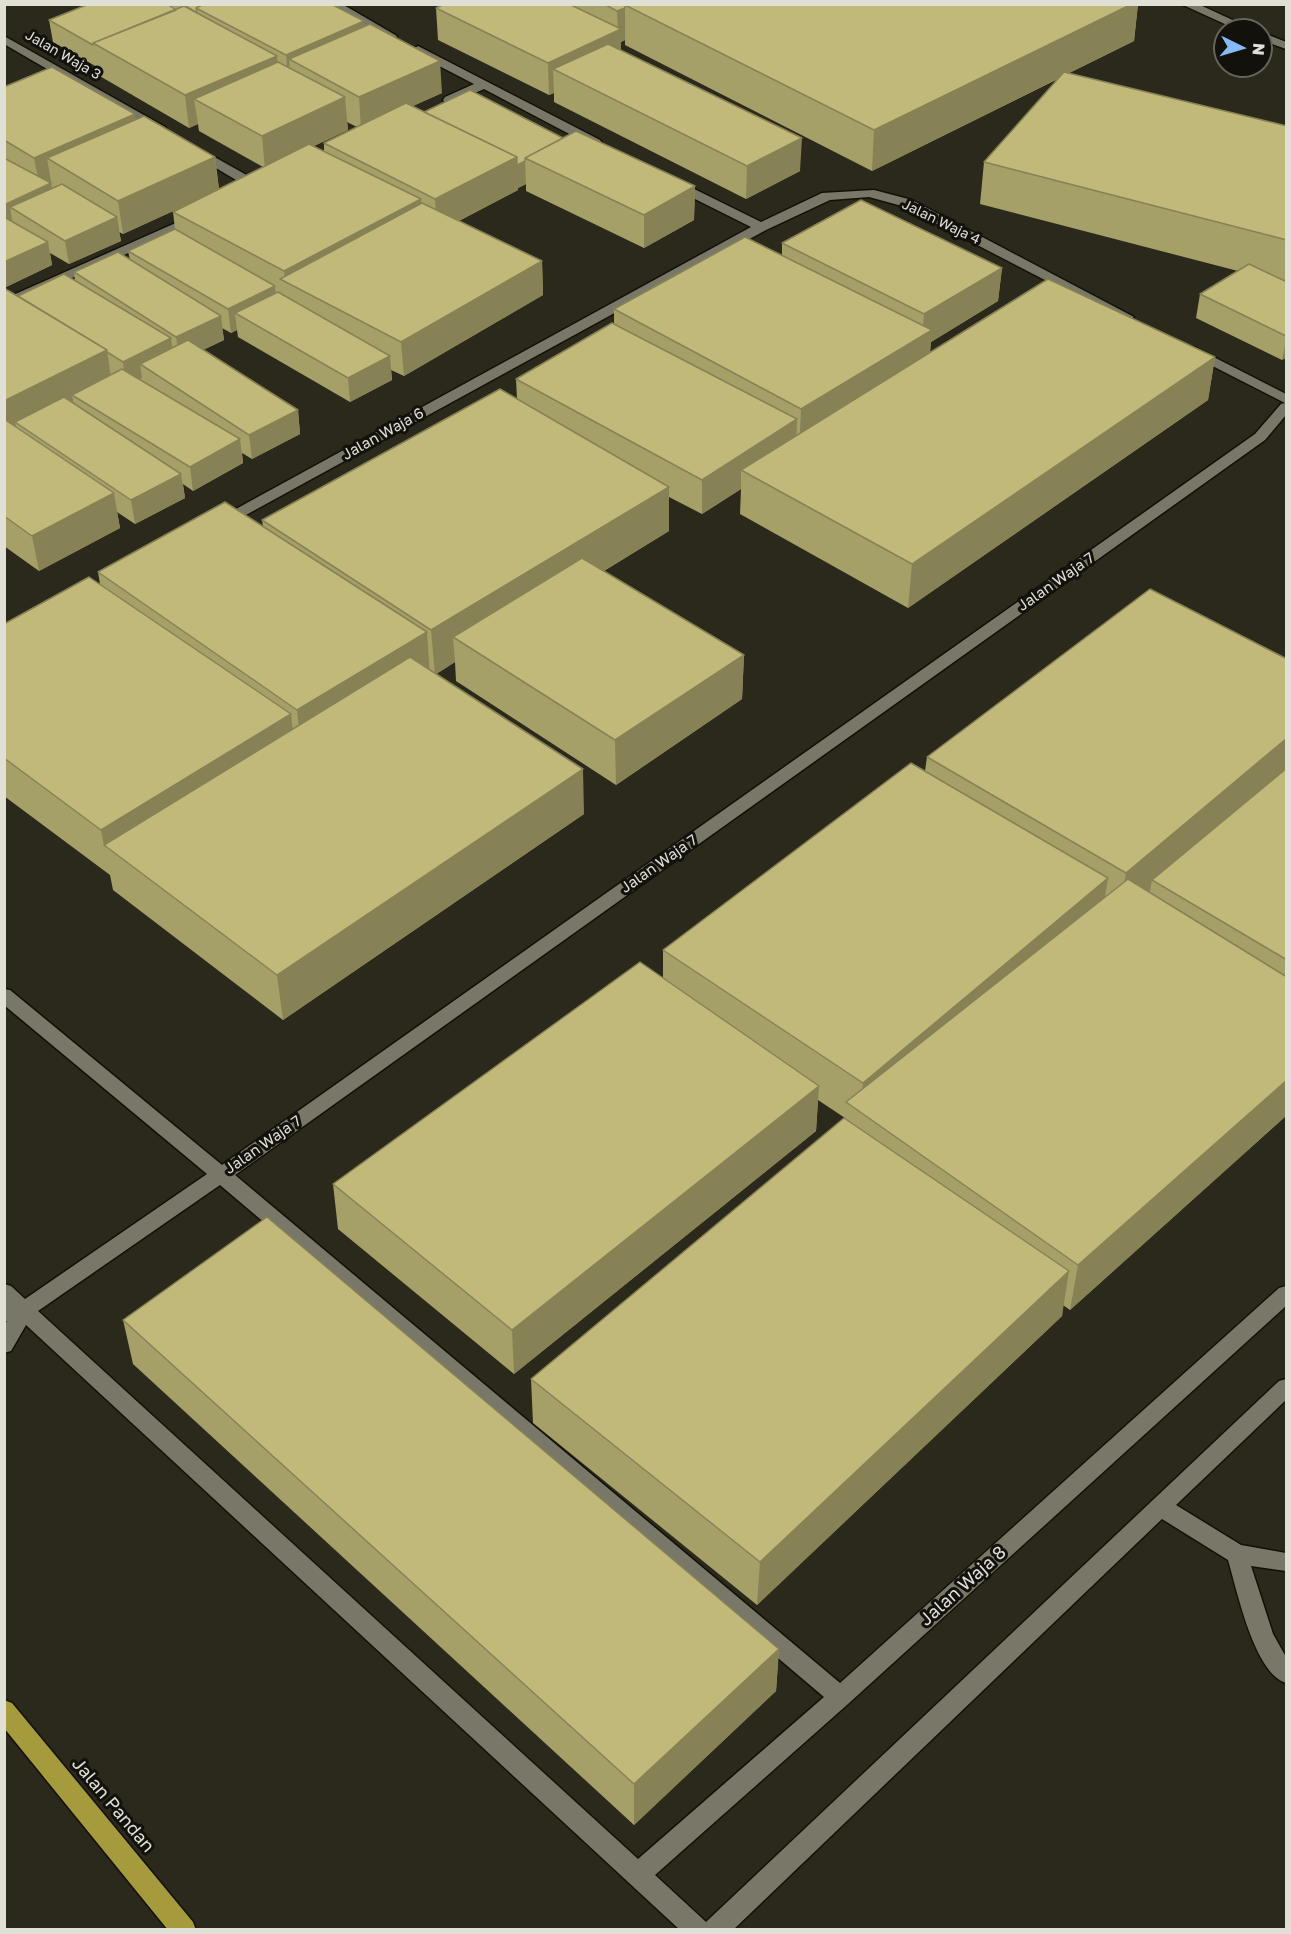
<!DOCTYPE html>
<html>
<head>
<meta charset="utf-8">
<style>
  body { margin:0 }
  #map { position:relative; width:1291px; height:1934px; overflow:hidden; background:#2a291b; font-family:"Golos Text",sans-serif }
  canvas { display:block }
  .frame { position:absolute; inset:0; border:6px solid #e0e0d7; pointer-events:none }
  .north { position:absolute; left:1213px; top:18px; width:60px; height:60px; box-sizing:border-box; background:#12110b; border:2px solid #64645d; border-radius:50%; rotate:95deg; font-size:16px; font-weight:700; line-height:24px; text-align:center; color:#e0e0d7 }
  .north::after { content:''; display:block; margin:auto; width:21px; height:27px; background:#85bbfb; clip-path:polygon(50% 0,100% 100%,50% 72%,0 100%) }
</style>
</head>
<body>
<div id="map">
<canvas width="1291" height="1934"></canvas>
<div class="frame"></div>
<div class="north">N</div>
</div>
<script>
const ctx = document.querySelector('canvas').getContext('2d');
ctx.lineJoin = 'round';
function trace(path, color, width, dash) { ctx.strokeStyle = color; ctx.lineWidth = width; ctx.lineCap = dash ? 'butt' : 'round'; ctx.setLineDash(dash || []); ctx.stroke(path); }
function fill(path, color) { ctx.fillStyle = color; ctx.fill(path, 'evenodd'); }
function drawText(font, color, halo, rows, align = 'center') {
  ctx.font = font + ' "Golos Text",sans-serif'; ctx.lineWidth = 6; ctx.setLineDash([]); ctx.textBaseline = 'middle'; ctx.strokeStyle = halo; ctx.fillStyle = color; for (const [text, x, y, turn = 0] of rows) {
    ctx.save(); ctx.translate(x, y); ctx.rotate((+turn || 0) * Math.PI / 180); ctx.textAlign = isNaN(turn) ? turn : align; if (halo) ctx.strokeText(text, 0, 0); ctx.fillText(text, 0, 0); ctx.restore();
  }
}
const minor = new Path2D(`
  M326 4H342L397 36 395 39H387Z
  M1181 4H1198L1254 30H1238Z
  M1261 32 1286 42V49L1261 40Z
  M4 36 165 127 167 130 165 133H157L4 44Z
  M418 46 600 140 602 143 600 146H592L484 89 453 103H445L443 100 445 97 474 84 414 53 412 50Z
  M195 146 266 186 267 189 266 192H256L191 153 189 150Z
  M674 179 761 222 822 193 874 190 912 200 1134 317 1127 321 1122 320 902 206 869 197 830 200 766 230 224 527H214L211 524 214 521 751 227 669 186 668 183Z
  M196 214 201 215 203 218 201 221 4 308V299Z
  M1194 347 1286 394V415L1265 440 235 1175 840 1683 1279 1288 1286 1286V1306L848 1704 655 1875 706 1922 1279 1381 1286 1379V1400L1176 1505 1241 1545 1286 1553V1571L1251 1566 1273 1634 1286 1657V1683C1254 1673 1237 1590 1228 1560L1162 1519 733 1930H680L26 1325 11 1351 4 1353V1326L7 1321 4 1322V1284L11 1286 25 1299 207 1174 4 1005V989L10 990 222 1165 1255 434 1281 404 1285 403 1189 354 1187 351 1189 348ZM220 1185 824 1697 638 1859 38 1311Z`);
const highway = new Path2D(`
  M4 1700 12 1703 193 1922 196 1930H168L4 1728Z`);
trace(minor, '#131106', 3);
trace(highway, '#131106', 3);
fill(minor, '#797868');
fill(highway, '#a59b3d');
fill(new Path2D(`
  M89 4H331L365 26 442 93 413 106 424 112 563 138 695 186 694 220 644 248 526 191V184L518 188V190L459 221 542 261 543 295 404 376 391 370 392 380 350 402 238 337 237 330 231 333 222 328 224 340 203 350 298 410 300 434 252 459 242 453 243 463 193 491 183 484 185 498 135 524 117 512 120 528 39 571 4 546V288L18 296 75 281 74 272 130 260 128 251 175 229 173 212 182 207 123 234 119 232 121 241 69 264 50 253 52 265 4 288V87L136 120 215 157 219 189 263 167 199 131 198 124 189 128 98 75 97 67 53 42 49 20ZM347 122 357 127 324 143V151L314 146 348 130Z
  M445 4H1138L1134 41 1069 73 1287 126V357L1282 360 1196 318 1200 294 1238 271 980 204 984 162 1058 79 872 171 625 45V40L621 42V50L800 171 746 199 554 102V93L549 95 438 40 436 8Z
  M782 243 1002 268 998 301 931 342 930 352 1215 357 1208 400 908 608 740 514 741 489 702 514 669 497V531L604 571 744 655 742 699 616 785 456 681 455 662 436 674 584 814 283 1020 113 890 110 875 4 796V624L100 584 98 572 263 526 262 520 517 399 516 379 614 325V309L782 255Z
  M1287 659V1115L1070 1310 1063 1305 1062 1316 757 1605 533 1423 531 1379 845 1118 818 1100 816 1131 514 1374 338 1229 333 1184 663 978V950L925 771 927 757Z
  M123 1320 779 1649 776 1691 634 1825 133 1364Z`), '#a59f68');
fill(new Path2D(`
  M1132 4H1138L1134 41 872 171 874 130Z
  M625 8V40L621 42V61L553 69 554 93 549 95 548 63 618 31 617 11Z
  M364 21 367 53 289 59 291 86 289 87 286 55Z
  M277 56 280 89 194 99 198 124 189 128 185 95Z
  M440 61 442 93 361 129 359 97Z
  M345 97 348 130 265 169 262 136Z
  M135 114 140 147 47 158 55 206 10 207 13 226 5 230 4 205 40 188 34 158Z
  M802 138 800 171 746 199 747 166Z
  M215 157 219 190 123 234 118 201Z
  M517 157 525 161 526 184 518 188V190L437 232 435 199Z
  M695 186 694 220 644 248V215Z
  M421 199 423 232 285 281 284 271Z
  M117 217 121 241 69 264 65 241Z
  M48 242 52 265 4 288V262Z
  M542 261 543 295 404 376 401 342Z
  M1002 268 998 301 931 342 928 373 799 452 801 409 922 336 924 314Z
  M275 286 277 309 235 313 237 330 231 333 228 309Z
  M221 316 224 340 180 361 176 337Z
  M1287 336V357L1282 360Z
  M171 338 174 362 140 364 142 378 126 386 123 362Z
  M107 350 112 385 72 395 74 404 15 422 17 433 5 439 4 401Z
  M390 356 392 380 350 402 348 378Z
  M1215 357 1208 400 908 608 912 564Z
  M298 410 300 434 252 459 249 435Z
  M797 419 796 454 741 470V489L702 514V480Z
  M240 439 243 463 193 491 190 467Z
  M181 474 185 498 135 524 131 500Z
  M669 487V531L474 650 453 637 455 662 435 675 431 630Z
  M114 493 120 528 39 571 32 536Z
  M427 632 430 677 302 755 297 710Z
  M744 655 742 699 616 785 615 740Z
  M291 714 296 758 104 845 110 876 101 830Z
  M1287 738V775L1152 880 1150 891 1118 918 1126 873Z
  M583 769 584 814 283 1020 277 975Z
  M1108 878 1101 923 860 1112 863 1083Z
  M1287 1080V1115L1070 1310 1078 1265Z
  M819 1086 816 1131 514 1374 512 1330Z
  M1069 1271 1062 1316 757 1605 760 1562Z
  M779 1649 776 1691 634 1825V1784Z`), '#868255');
const building = new Path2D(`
  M89 4H167L176 10 93 43V45L49 20Z
  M182 4H204L196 8 197 12H196Z
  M204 4H331L364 21 286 55 196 8Z
  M445 4H569L621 29 548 63 436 8Z
  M604 4H627L625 5V8L617 11Z
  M627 4H1132L874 130 625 5Z
  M184 6 277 56 185 95 93 43Z
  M370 24 440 61 359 97 289 59Z
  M608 44 802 138 747 166 553 69Z
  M278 62 345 97 262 136 194 99Z
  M52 67 135 114 34 158 4 140V87Z
  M1064 72 1287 126V240L984 162Z
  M470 90 563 138 525 158V161L517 165V157L424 112Z
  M406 103 517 157 435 199 324 143Z
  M144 116 215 157 118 201 47 158Z
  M576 131 695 186 644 215 525 158Z
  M309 144 421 199 284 271 173 212Z
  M4 158 51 183 4 205Z
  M62 184 117 217 65 241 10 207Z
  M861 200 1002 268 924 314 782 243Z
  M422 203 542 261 401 342 280 279Z
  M4 217 48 242 4 262Z
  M175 229 275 286 228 309 128 251Z
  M745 237 932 330 801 409 614 309Z
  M118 252 221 316 176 337 74 272Z
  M1249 264 1287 282 1286 336 1200 294Z
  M64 274 171 338 123 362 107 352V350L18 296Z
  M1048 279 1215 357 912 564 741 470Z
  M4 288 107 350 4 401Z
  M278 292 390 356 348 378 235 313Z
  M612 323 797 419 702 480 516 379Z
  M188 340 298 410 249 435 140 364Z
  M122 369 240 439 190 467 72 395Z
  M500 389 669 487 431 630 262 520Z
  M64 397 181 474 131 500 15 422Z
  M4 419 114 493 32 536 4 516Z
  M225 502 427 632 297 710 98 572Z
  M582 558 744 655 615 740 453 637Z
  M89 577 291 714 101 830 4 758V624Z
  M1150 589 1287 659V738L1126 873 927 757Z
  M410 657 583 769 277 975 104 845Z
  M911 763 1108 878 863 1083 663 950Z
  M1287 768V960L1152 880Z
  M1128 879 1287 977V1080L1078 1265 846 1102Z
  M640 962 819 1086 512 1330 333 1184Z
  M844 1118 1069 1271 760 1562 531 1379Z
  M267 1217 779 1649 634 1784 123 1320Z`);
fill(building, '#c0b979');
trace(building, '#868255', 1.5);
drawText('14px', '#e0e0d7', '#12110b', [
  ["Jalan Waja 3",63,55,30],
  ["Jalan Waja 4",941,222,26]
]);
drawText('15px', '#e0e0d7', '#12110b', [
  ["Jalan Waja 6",383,434,-29],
  ["Jalan Waja 7",1056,582,-35],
  ["Jalan Waja 7",659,864,-35],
  ["Jalan Waja 7",263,1145,-35]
]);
drawText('18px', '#e0e0d7', '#12110b', [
  ["Jalan Waja 8",963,1586,-42],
  ["Jalan Pandan",113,1805,50]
]);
</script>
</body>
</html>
